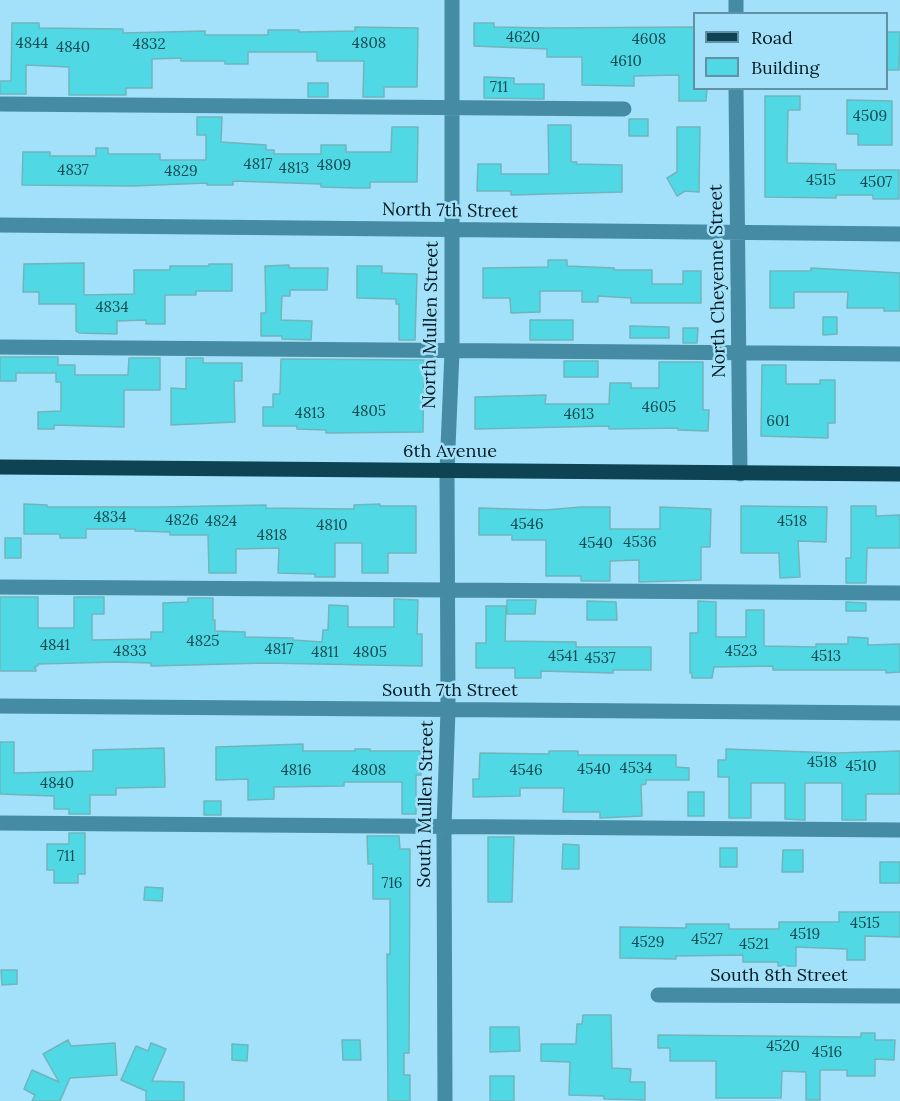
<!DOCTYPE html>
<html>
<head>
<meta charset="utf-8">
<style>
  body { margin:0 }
  #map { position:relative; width:900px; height:1101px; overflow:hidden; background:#a2e1f9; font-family:Lora,serif }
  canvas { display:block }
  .legend { position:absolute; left:693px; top:12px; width:195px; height:78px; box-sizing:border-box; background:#a2e1f9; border:2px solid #6291a3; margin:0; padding:8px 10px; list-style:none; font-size:18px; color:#011a23 }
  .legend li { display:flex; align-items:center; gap:12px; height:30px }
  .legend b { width:30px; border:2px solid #6291a3 }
</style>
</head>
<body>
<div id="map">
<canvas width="900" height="1101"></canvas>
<ul class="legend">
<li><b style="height:8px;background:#0d4353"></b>Road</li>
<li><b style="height:16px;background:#50d9e4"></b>Building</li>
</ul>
</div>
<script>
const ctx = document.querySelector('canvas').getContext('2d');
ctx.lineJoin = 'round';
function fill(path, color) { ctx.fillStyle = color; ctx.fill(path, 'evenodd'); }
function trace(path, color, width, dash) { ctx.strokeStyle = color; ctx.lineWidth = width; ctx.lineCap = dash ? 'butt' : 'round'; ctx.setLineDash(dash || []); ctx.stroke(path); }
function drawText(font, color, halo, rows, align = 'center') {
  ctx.font = font + ' Lora,serif'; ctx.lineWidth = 5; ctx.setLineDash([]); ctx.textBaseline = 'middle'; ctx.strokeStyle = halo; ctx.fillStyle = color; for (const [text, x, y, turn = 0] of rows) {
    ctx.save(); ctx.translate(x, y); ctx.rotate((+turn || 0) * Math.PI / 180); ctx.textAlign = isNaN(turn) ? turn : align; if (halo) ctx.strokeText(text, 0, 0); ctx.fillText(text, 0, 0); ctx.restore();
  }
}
const building = new Path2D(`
  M12 23H39V28L123 29V33L205 31V35H268V30H299V32L355 31V27L418 28 417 87H384V97H363L364 61H317V52H248V64H225V61H181V58L152 59V88H126V95H69V67L26 65V94H0V81H11Z
  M474 23H494V27L548 28 694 27V88H707L706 101H679V75L634 76V86L582 85V57H547V49L474 46Z
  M886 32H900L899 70H886Z
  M484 77 514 78V84H544V99L484 98Z
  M308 83H328V97H308Z
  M765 96H800V110H788L787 163 836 164V170H899V199H873V195H836V198L765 197Z
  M847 100 892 101V145H858V134H847Z
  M197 117H222L221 142 266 145V150H274V154H321V145H346V152H391L392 127H418L417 182H370V188H356L321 187V184L233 181V185H207V183L133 186 22 185 23 152H50V156H96V148H108V154H160V160H206V135H197Z
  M629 119H648V136H629Z
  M548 125H571V162H577L576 164 622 165V192L511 195V191H477L478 164H501V174H549Z
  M677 127H700L699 192 685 191 677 196 667 178 677 172Z
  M548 260H567V266L614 268V270H652V284H683V271H701V303H631V298L598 296V302H582V291H540V312L511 313 510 298H483V268L548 267Z
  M84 263V295L134 294V270H170V266H209V264H232V291H196V295H165V324H146V320L117 321V334L79 333 76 331V304H39V292H23L24 264Z
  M289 265V268H328L327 290H290V296H282L281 320 312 321 311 340 282 339V336H261V313H266L265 266Z
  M357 266H382V273L417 274 415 340H399V304H396V299L357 298Z
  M811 268 900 273V311H884V308H847L848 292H794V308H770V271H811Z
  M823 317H837V334L823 335Z
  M530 320H573V340H530Z
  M630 326 669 327V338H630Z
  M683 328H698L697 343H683Z
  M0 357H58V365H75V375H128L129 358H160V390H124V427L54 425V429H38V412L61 411V382H56V373H16V381H0Z
  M186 358H203V363H242V381H234L235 422 171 425V388L186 389Z
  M281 359 424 360 423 432 326 433V430L297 429V426H263V407H273V394H280Z
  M564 361H598V377H564Z
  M659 362H703V410H709L708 431 678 430V428L609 429V426L475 429V397L546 395 545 404H609L610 383H631V388H659Z
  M762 365H786V384H820V380H835V423H828V438L761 436Z
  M24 504 47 505V507H160L266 505V508L354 509V505L380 504V506H416V553H388V573H362V543H335V577H315V574L278 573 279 548 236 549V573H209L208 535H170V532L135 531V529H86V538H60V534H24Z
  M741 506 827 507 826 542 798 541 800 577 780 578 779 553H741Z
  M851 506H876V516L900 515V548H867L866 583H846V558H851Z
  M581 507H610V529H660V507L711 509 710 547H701V580L639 582V560L610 561V581H581V576H546V540H512V535H479V508L545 510Z
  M5 538H21V558H5Z
  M0 597H38V628H74V597H104V614H92V640L151 639V632H163V603L188 602V598H213V620H215V631L245 632V637L293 638V640L322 642 323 630H328L329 605 348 606V627H394V599L418 600 417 634H422V666L266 663 151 666V663L116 662 38 664V666H35L36 671H0Z
  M507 600H536L535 614H507Z
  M587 601 616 602 617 620H587Z
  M698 601 716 602V637H746V610H764V646L816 647V644H848V637L868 638V645L900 644V672L886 673V670H773V666L714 667 712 678H692V673H690V633H698Z
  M846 602 866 603V611H846Z
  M486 606H506L505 641 576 642V647H651V670H613V673L541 671V678H515V668H476V643H486Z
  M0 742H14V773L93 771V750L164 748 165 787 116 788V795H90V814H69V809H54V796L0 794Z
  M303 744V751H355V749H370V751H421V775H416V814H402V782H344V786L274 787V799L248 800V779L216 780V747Z
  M726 749 837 753 900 751V794H866V820H842V783H805V820L785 819V783H751V818H729V777H718V760H726Z
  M549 751H578V755H676V767L689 768V780H646V784L641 785 642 816 600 818V812H563L564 788H520V796L473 797V779H479L480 753 549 754Z
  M688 792H704V816H688Z
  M204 801H221V815H204Z
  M69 833H85V874H78V883H54V870H47V844H69Z
  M367 836H399L400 849H410L409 1053H404V1075H410V1101H388L387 954 390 955V899H373V864H368Z
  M488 837H514L512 902H488Z
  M563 844 579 845V869H562Z
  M720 848H737V867H720Z
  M783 850H803V872H782Z
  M880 862H900V883H880Z
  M145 887 163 888 162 901 144 900Z
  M839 912H900V937L865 936V960H847V949L796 947V966H778V962H743V955L676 956V959L620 958V927L686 928V924H729V929H779V922H839Z
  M1 970H17V984L2 985Z
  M583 1015H611L612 1068 631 1069 630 1082H645V1100L604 1099V1096L569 1095 570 1062 541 1061V1044H576L577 1024H582Z
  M490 1027H519L520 1051 490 1052Z
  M861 1033H875V1040H895L894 1060 875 1059V1076H847V1070H820V1100H806V1072L782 1071 781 1098H716V1061H670V1048H658V1035L861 1037Z
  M68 1040 71 1046 115 1043 117 1075 70 1078 60 1101H32L35 1095 24 1089 32 1070 59 1082 43 1054Z
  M342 1040H360L361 1060H343Z
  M151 1043 166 1049 152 1081 184 1082V1101H146V1091L121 1080 136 1046 148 1051Z
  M232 1044 248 1045 247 1061 232 1060Z
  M490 1076H514V1101H490Z`);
fill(building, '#50d9e4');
trace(building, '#6fb5bb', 1.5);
trace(new Path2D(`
  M736 0V14
  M736 88 740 474
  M0 104 624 109
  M0 225 900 234
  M0 347 900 354
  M0 587 900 593
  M0 706 900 713
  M0 823 900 830
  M658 995 900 996
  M445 1101 444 827 448 710 447 471 452 352V0`), '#448ba3', 15);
trace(new Path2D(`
  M0 467 900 474`), '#0d4353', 15);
drawText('15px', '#154a53', null, [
  ["4620",523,38],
  ["4608",649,40],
  ["4844",32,44],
  ["4808",369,44],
  ["4832",149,45],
  ["4840",73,48],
  ["4610",626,62],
  ["711",499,88],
  ["4509",870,117],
  ["4817",258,165],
  ["4809",334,166],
  ["4813",294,169],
  ["4837",73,171],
  ["4829",181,172],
  ["4515",821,181],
  ["4507",876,183],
  ["4834",112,308],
  ["4605",659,408],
  ["4805",369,412],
  ["4813",310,414],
  ["4613",579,415],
  ["601",778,422],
  ["4834",110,518],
  ["4826",182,521],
  ["4824",221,522],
  ["4518",792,522],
  ["4546",527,525],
  ["4810",332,526],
  ["4818",272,536],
  ["4536",640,543],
  ["4540",596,544],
  ["4825",203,642],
  ["4841",55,646],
  ["4817",279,650],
  ["4833",130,652],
  ["4523",741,652],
  ["4811",325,653],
  ["4805",370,653],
  ["4541",563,657],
  ["4513",826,657],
  ["4537",600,659],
  ["4518",822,763],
  ["4510",861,767],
  ["4534",636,769],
  ["4540",594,770],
  ["4816",296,771],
  ["4808",369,771],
  ["4546",526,771],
  ["4840",57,784],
  ["711",66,857],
  ["716",392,884],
  ["4515",865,924],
  ["4519",805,935],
  ["4527",707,940],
  ["4529",648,943],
  ["4521",754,945],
  ["4520",783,1047],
  ["4516",827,1053]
]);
drawText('18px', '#011a23', '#a2e1f9', [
  ["North 7th Street",450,211,1],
  ["North Cheyenne Street",718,281,-91],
  ["North Mullen Street",431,325,-89],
  ["6th Avenue",450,452],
  ["South 7th Street",450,691],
  ["South Mullen Street",426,804,-89],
  ["South 8th Street",779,976]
]);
</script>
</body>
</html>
